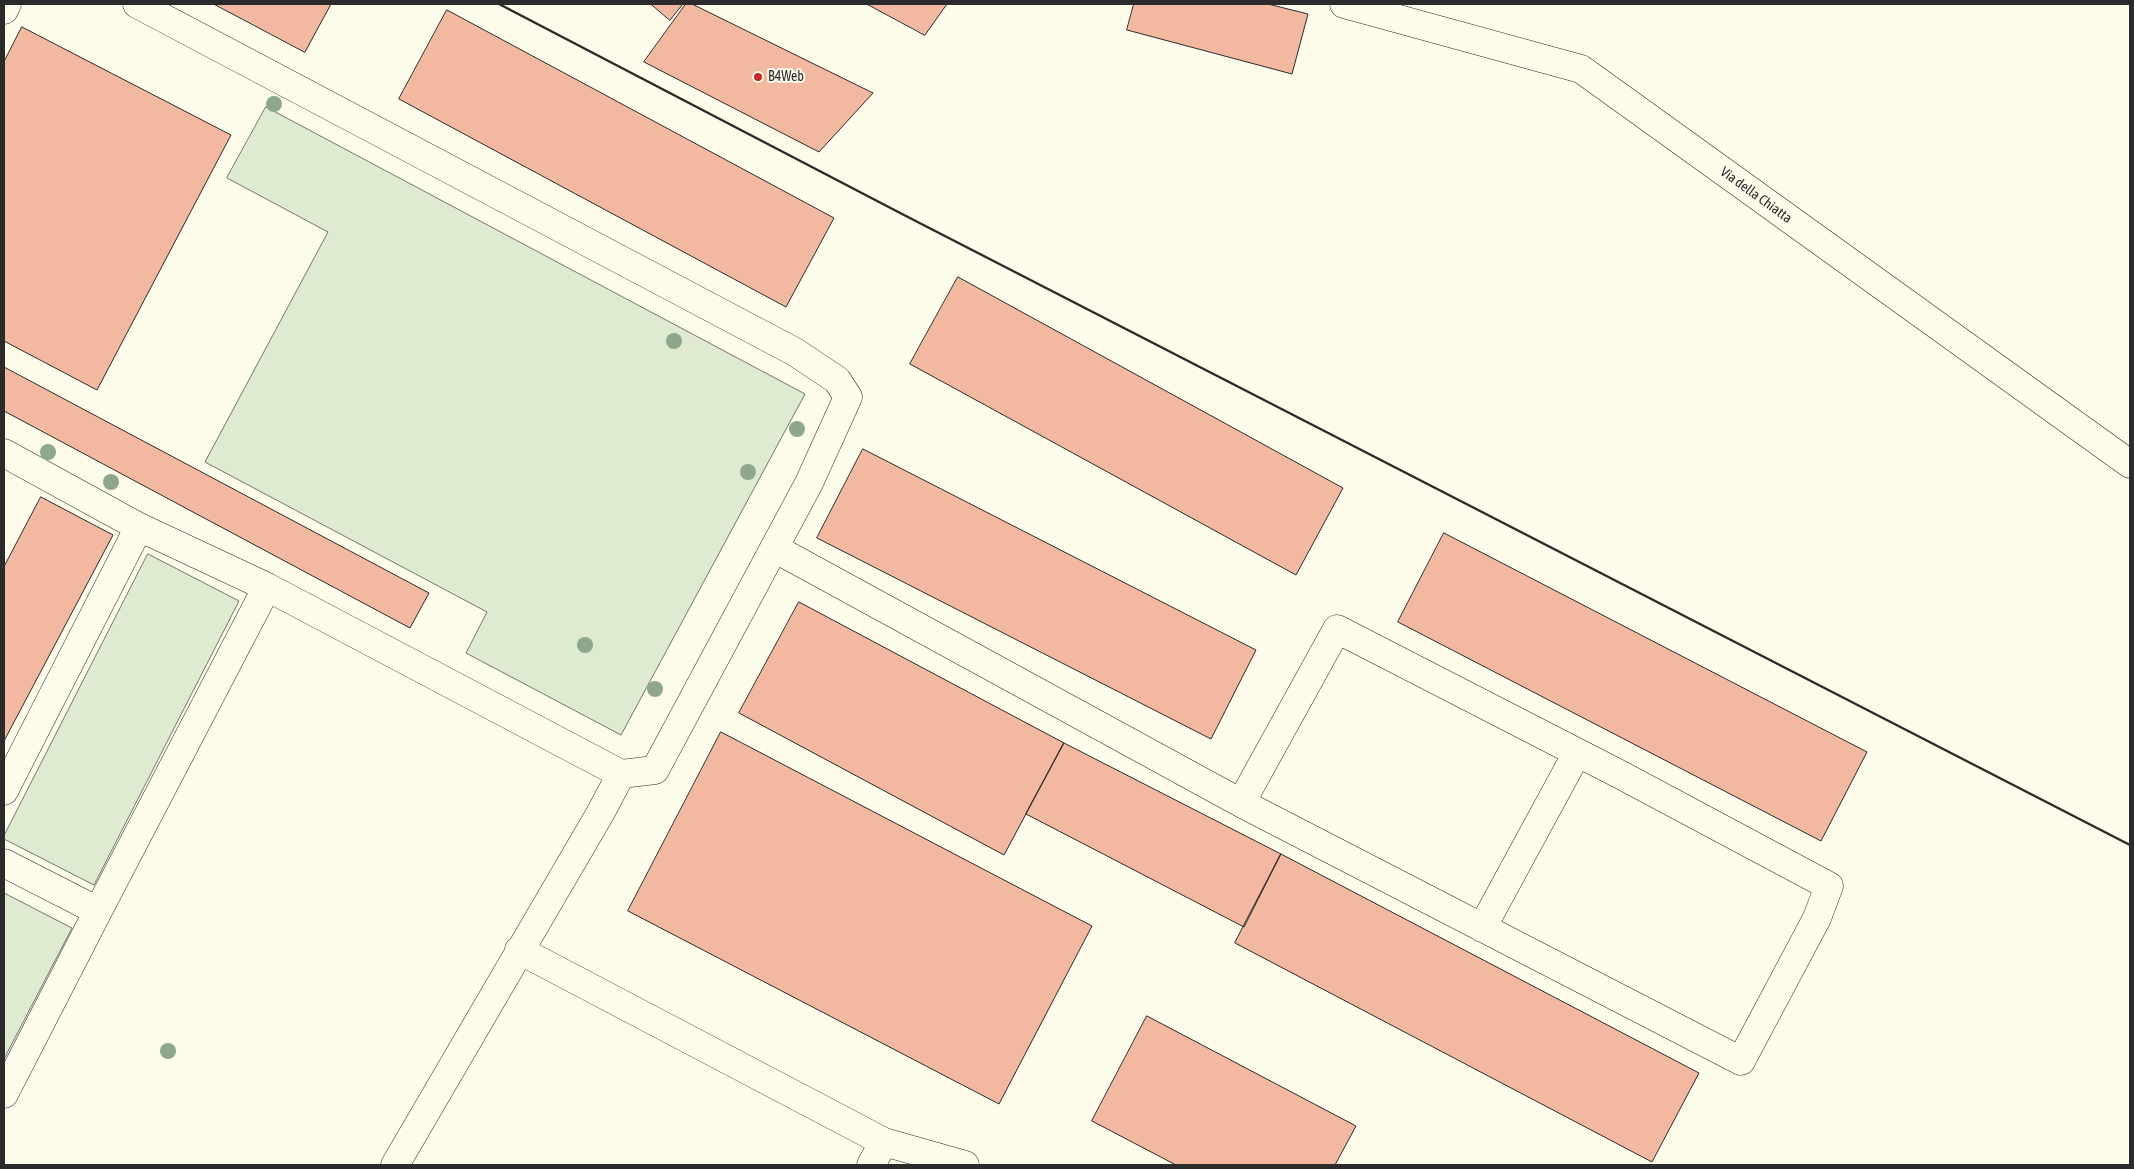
<!DOCTYPE html>
<html>
<head>
<meta charset="utf-8">
<style>
  body { margin:0 }
  #map { position:relative; width:2134px; height:1169px; overflow:hidden; background:#fdfbea; font-family:"Asap Condensed",sans-serif }
  canvas { display:block }
  .frame { position:absolute; inset:0; border:5px solid #2b2b2b; pointer-events:none }
</style>
</head>
<body>
<div id="map">
<canvas width="2134" height="1169"></canvas>
<div class="frame"></div>
</div>
<script>
const ctx = document.querySelector('canvas').getContext('2d');
ctx.lineJoin = 'round';
function fill(path, color) { ctx.fillStyle = color; ctx.fill(path, 'evenodd'); }
function trace(path, color, width, dash) { ctx.strokeStyle = color; ctx.lineWidth = width; ctx.lineCap = dash ? 'butt' : 'round'; ctx.setLineDash(dash || []); ctx.stroke(path); }
function drawText(font, color, halo, rows, align = 'center') {
  ctx.font = font + ' "Asap Condensed",sans-serif'; ctx.lineWidth = 4; ctx.setLineDash([]); ctx.textBaseline = 'middle'; ctx.strokeStyle = halo; ctx.fillStyle = color; for (const [text, x, y, turn = 0] of rows) {
    ctx.save(); ctx.translate(x, y); ctx.rotate((+turn || 0) * Math.PI / 180); ctx.textAlign = isNaN(turn) ? turn : align; if (halo) ctx.strokeText(text, 0, 0); ctx.fillText(text, 0, 0); ctx.restore();
  }
}
const green = new Path2D(`
  M266 107 805 394 621 735 466 653 487 612 205 462 328 232 227 178Z
  M148 554 239 601 94 885 4 839V836Z
  M4 893 72 928 4 1059Z`);
fill(green, '#deebd1');
trace(green, '#74746e', 1);
const building = new Path2D(`
  M214 4H331L305 52Z
  M651 4H683L670 20Z
  M686 4H692L873 93 819 152 644 62Z
  M867 4H947L925 35Z
  M1134 4H1268L1308 14 1292 74 1127 30Z
  M447 10 834 218 786 307 399 99Z
  M22 27 231 135 97 390 4 341V62Z
  M958 277 1343 488 1296 575 910 364Z
  M4 367 429 593 410 628 4 411Z
  M863 449 1256 650 1211 739 817 538Z
  M41 497 113 535 4 741V567Z
  M1444 533 1867 752 1821 841 1398 622Z
  M799 602 1064 743 1004 855 739 713Z
  M721 732 1092 926 999 1104 628 911Z
  M1064 743 1281 854 1244 927 1026 814Z
  M1281 854 1699 1073 1652 1162 1235 943Z
  M1147 1016 1356 1126 1335 1165H1176L1092 1121Z`);
fill(building, '#f2b8a0');
trace(building, '#2b2b2b', 1);
const minor = new Path2D(`
  M137 4 795 352 837 380 848 397 809 483 655 770 621 774
  M1344 4 1581 69 2130 464
  M4 10 7 4
  M4 453 139 527 267 587 98 911 4 863
  M774 548 1241 803 1337 629 1621 775 1829 886 1817 918 1741 1061 1241 803
  M267 587 621 774 601 812 395 1165
  M4 791 139 527
  M1482 928 1577 753
  M519 950 884 1142 871 1165
  M4 1094 98 911
  M884 1142 965 1165`);
trace(minor, '#2b2b2b', 29);
trace(minor, '#fdfbea', 28);
trace(new Path2D(`
  M499 4 904 215 2130 845`), '#2b2b2b', 2.5);
ctx.fillStyle = '#8ea78a';
for (const [x, y] of [
  [274,104],
  [674,341],
  [797,429],
  [48,452],
  [748,472],
  [111,482],
  [585,645],
  [655,689],
  [168,1051]
]) { ctx.beginPath(); ctx.arc(x, y, 8, 0, 2 * Math.PI); ctx.fill(); }
for (const [x, y, r, color] of [
  [758,77,5,"#c62828"]
]) { const dot = new Path2D(); dot.arc(x, y, r, 0, 2 * Math.PI); ctx.fillStyle = color; ctx.fill(dot); trace(dot, '#fdfbea', 2); }
drawText('14px', '#2b2b2b', '#fdfbea', [
  ["B4Web",768,77]
], 'left');
drawText('14px', '#2b2b2b', '#fdfbea', [
  ["Via della Chiatta",1756,195,36]
]);
</script>
</body>
</html>
